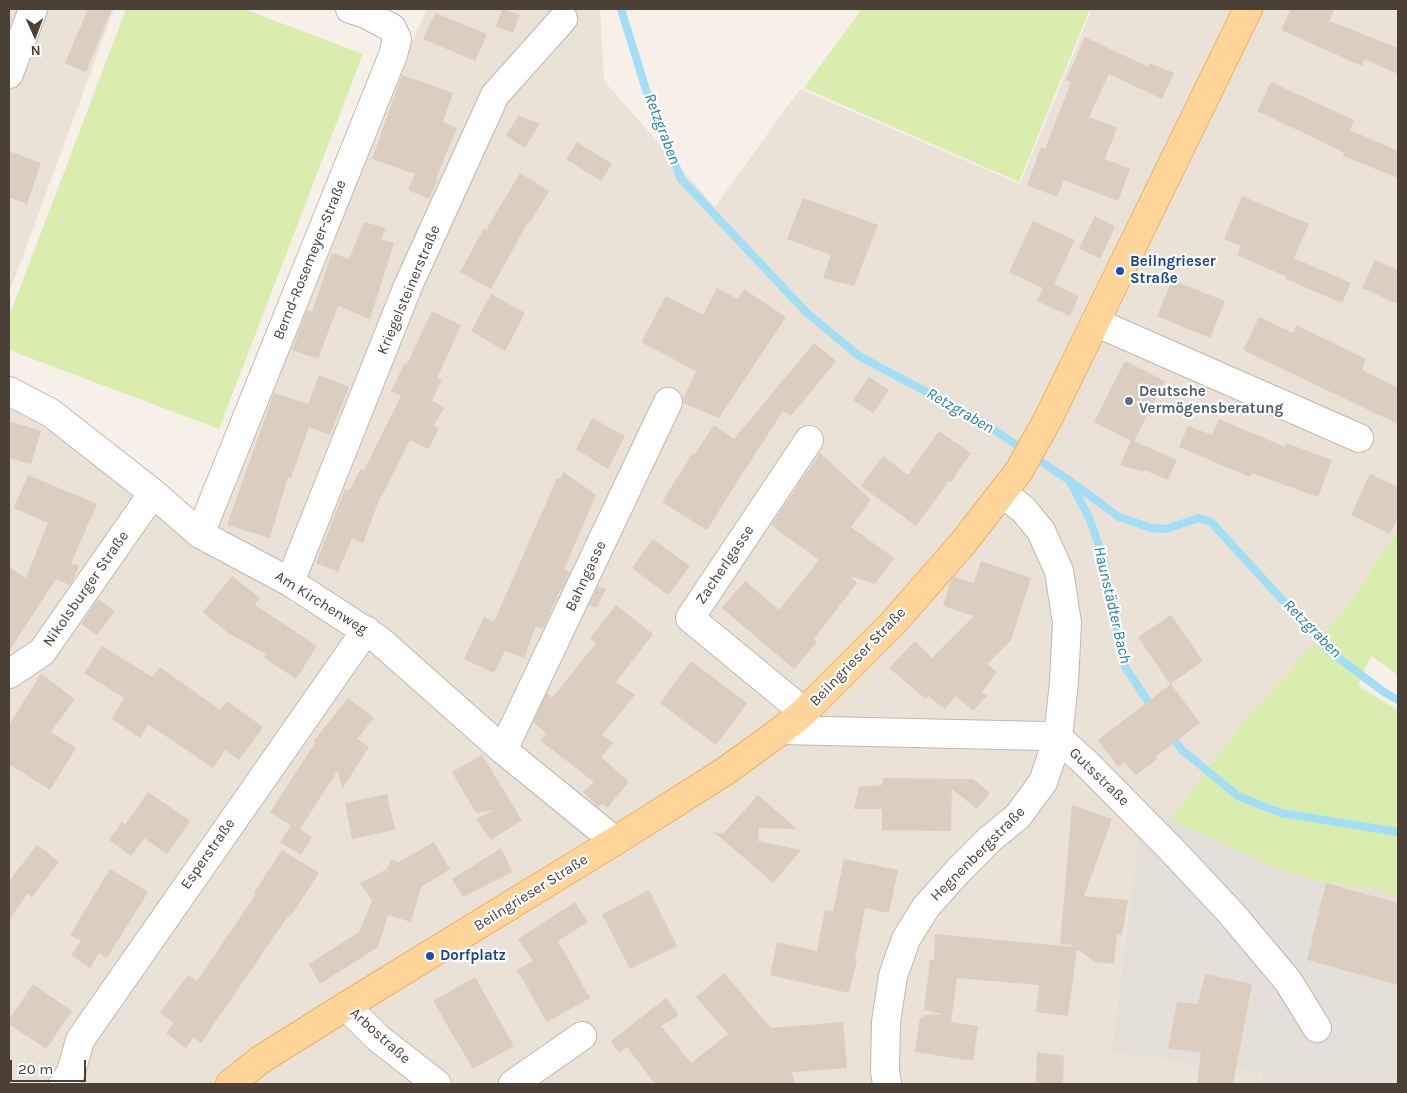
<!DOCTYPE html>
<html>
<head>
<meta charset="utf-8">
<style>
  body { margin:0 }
  #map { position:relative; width:1407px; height:1093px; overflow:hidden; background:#f6f0e9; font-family:Karla,sans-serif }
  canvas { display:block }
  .frame { position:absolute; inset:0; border:10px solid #4a4036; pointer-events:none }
  .north { position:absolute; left:10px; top:10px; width:50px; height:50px; -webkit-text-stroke:4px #fff; paint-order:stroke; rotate:178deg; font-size:14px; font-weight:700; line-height:20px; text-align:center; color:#4a4036 }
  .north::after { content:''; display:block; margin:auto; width:18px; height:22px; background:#4a4036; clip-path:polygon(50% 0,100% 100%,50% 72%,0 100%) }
  .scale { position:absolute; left:10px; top:1060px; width:76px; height:22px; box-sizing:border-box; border:2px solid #4a4036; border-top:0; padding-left:6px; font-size:15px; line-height:18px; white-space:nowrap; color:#4a4036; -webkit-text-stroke:4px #fff; paint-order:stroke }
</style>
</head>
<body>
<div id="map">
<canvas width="1407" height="1093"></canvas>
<div class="frame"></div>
<div class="north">N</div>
<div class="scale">20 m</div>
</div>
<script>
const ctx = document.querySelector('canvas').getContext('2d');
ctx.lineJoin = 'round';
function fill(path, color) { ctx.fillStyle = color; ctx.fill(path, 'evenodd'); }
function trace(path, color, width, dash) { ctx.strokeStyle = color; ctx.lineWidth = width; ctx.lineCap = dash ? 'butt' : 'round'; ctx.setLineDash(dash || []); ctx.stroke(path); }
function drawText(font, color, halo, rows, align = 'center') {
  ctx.font = font + ' Karla,sans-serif'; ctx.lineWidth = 4.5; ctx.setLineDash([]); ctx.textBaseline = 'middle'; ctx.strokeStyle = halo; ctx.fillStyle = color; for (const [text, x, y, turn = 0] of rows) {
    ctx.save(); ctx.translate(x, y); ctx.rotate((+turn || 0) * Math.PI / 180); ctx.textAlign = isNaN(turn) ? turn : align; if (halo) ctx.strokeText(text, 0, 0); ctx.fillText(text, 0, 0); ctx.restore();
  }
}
fill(new Path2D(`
  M9 9H114L9 293Z
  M427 9H600L604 81 715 207 800 89 1020 184 1092 9H1398V529L1346 608 1246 718 1170 820 1138 839 1111 1050 1262 1073 1261 1084H9V402L53 427 207 551 405 58Z`), '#eae1d7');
fill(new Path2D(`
  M1170 820 1281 870 1326 883 1367 888 1398 896V1084H1261L1262 1073 1111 1051 1138 839Z`), '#e5dfda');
fill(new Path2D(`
  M126 9H244L363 54 219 429 9 350V317Z
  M862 9H1090L1019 182 804 88Z
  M1398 529V675L1371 656 1358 686 1398 710V896L1367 888 1326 883 1281 870 1170 820 1246 718 1346 608Z`), '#d9edaf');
trace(new Path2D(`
  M621 9 647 93 681 179 806 312 859 356 981 421 1070 481 1119 517 1151 528 1166 529 1199 518 1211 522 1329 651 1384 692 1398 700
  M1071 483 1090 520 1103 557 1125 667 1153 709
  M1171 735 1182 750 1238 796 1281 813 1398 832`), '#a2def6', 8);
fill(new Path2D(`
  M88 9H112L86 72 65 63Z
  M502 9 520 15 513 33 496 26Z
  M1291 9H1334L1329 21 1398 48V74L1364 59 1362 66 1281 30Z
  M435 13 487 34 475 61 423 39Z
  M1085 37 1148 67 1150 63 1174 73 1162 99 1109 74 1089 117 1117 128 1105 159 1130 169 1118 201 1064 180 1057 197 1027 185 1041 147 1045 149 1071 82 1066 80Z
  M402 75 453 93 443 122 457 128 436 178 438 179 429 199 408 190 415 174 372 159Z
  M1271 82 1354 120 1350 130 1398 151V178L1343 156 1344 153 1333 147 1257 111Z
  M518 116 540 123 525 148 506 136Z
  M577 142 612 164 601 181 566 159Z
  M9 151 41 163 27 204 9 197Z
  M520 173 549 191 530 223 528 222 491 289 460 272 484 228 486 230Z
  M1242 196 1309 224 1294 258 1351 283 1342 303 1286 279 1287 277 1237 255 1241 246 1224 239Z
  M803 198 878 225 854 286 823 278 831 255 787 239Z
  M1095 216 1115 227 1100 258 1079 249Z
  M1033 221 1075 240 1054 284 1079 296 1070 316 1037 301 1043 288 1009 272Z
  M364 222 386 228 381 239 394 243 370 319 338 306 318 359 292 350 307 310 312 312 332 253 349 259Z
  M1375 260 1398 270V304L1362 288Z
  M1172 280 1225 301 1210 338 1157 316Z
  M717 288 738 299 744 289 786 317 719 418 683 403V399L696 371 641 342 666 296 703 315Z
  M491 294 525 313 505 351 471 331Z
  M432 311 461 325 437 378 442 380 432 400 444 408 434 426 439 428 428 449 410 440 382 496 381 495 363 543 352 538 338 572 316 563 345 489 349 491 361 469 364 471 401 396 391 391 405 363 407 364Z
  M1259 317 1293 333 1296 325 1366 359 1362 370 1398 388V424L1243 350Z
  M814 343 836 361 791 416 783 411 737 482 707 530 662 502 692 454 694 455 714 425 734 439Z
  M1125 361 1165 381 1134 441 1177 460 1168 480 1144 470 1143 472 1120 465 1131 441 1094 422Z
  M319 375 349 387 330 435 309 427 291 478 288 477 270 538 227 525 274 393 308 404Z
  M869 377 889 390 873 413 853 400Z
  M592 418 625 436 608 469 576 449Z
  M1219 419 1285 447 1286 443 1332 460 1318 497 1252 473 1250 477 1179 447 1188 426 1212 435Z
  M9 421 41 431 31 464 9 458Z
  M939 431 971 453 951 482 949 481 916 526 861 486 883 456 908 475Z
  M820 453 871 500 851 527 894 558 875 584 850 576 857 583 814 639 817 642 794 669 722 608 745 581 779 610 819 560 771 525Z
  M564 472 596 495 564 569 570 572 561 591 560 590 543 629 536 626 524 658 505 651 494 673 464 659 484 617 494 622 557 478 560 479Z
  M1370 474 1398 487V517L1390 534 1351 515Z
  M28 475 97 504 71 563 79 566 73 580 70 585 56 579 9 651V567L26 578 48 523 14 508Z
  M653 539 690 566 668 595 632 568Z
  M981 561 1031 578 1011 640 987 664 997 672 982 692 987 696 973 711 956 696 945 709 928 696 926 699 889 668 915 641 932 658 974 616 943 606 951 580 954 577 974 583Z
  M232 576 260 598 255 605 317 646 296 679 263 657 266 654 228 633 203 612Z
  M598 586 606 589 596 608 589 605Z
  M98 599 115 611 97 635 81 624Z
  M616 605 653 634 616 682 635 695 602 735 613 743 601 757 629 782 607 808 602 803 598 807 583 792 594 782 541 741 546 733 533 722 547 693 552 698 596 643 590 638Z
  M1171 615 1203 661 1170 684 1138 637Z
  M102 646 152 677 160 667 220 710 227 701 263 727 239 760 225 750 213 768 148 724 140 738 112 719 124 698 84 673Z
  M691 661 747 703 716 745 660 703Z
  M41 674 75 699 51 732 76 748 50 790 9 764V725Z
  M1171 684 1200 723 1155 757 1157 759 1136 775 1124 762 1118 767 1098 740Z
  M348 698 374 718 357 739 369 747 342 789 338 770 300 829 312 837 301 855 280 842 291 826 270 812 315 743 313 742Z
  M482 755 522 820 491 840 476 819 493 810 476 813 452 772Z
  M883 778 973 779 990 793 977 809 952 789 951 831 882 830V809H854L859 787 882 785Z
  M148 792 190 821 167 854 144 838 131 856 109 840 122 822 125 825Z
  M387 794 395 830 352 839 345 803Z
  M758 795 797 829 759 828 758 841 801 850 773 883 714 832 723 834Z
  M1072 805 1112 819 1084 896 1128 900 1122 935 1117 934 1114 964 1095 962 1077 949 1068 1016 1036 1012 1039 985 957 978 951 1022 978 1026 973 1061 915 1052 920 1017 922 1018 923 1015 943 1014 924 1010 930 960H934L935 934 1074 947 1068 943 1067 945 1060 944Z
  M434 842 450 869 421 887 411 922 388 915 378 947 320 984 309 964 359 932 372 901 360 883 387 869 391 859 399 862Z
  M37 845 59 862 32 897 27 894 9 920V881Z
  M501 848 512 872 463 897 452 879Z
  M282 850 319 873 290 917 288 916 201 1043 194 1037 186 1048 166 1033 174 1023 160 1013 188 975 197 981 256 894 254 893Z
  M844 859 898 870 889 913 865 908 855 959 857 960 849 993 770 975 777 942 817 951 825 910 833 911Z
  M110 869 148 892 107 958 99 953 90 968 71 955 81 941 70 935Z
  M1326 883 1398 903V985L1307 960Z
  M649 890 677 946 630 969 602 914Z
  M575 902 588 922 558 941 590 998 547 1022 517 970 533 961 518 939Z
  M724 973 771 1028 843 1022 847 1068 792 1072 795 1084H655L627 1047 619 1053 611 1041 666 998 679 1015 661 1026 691 1063 728 1034 696 997Z
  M1205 974 1252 984 1233 1084H1197L1201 1053 1168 1048 1177 1002 1198 1004Z
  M475 977 514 1046 473 1069 433 1001Z
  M33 984 72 1011 46 1049 9 1024V1020Z
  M1037 1052 1064 1056 1063 1084H1036Z`), '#dbcdc0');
const minor = new Path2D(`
  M9 74 33 9
  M1095 322 1359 438
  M9 391 51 413 153 493 200 534 290 582 379 640 503 750 615 841
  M200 534 393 55 397 39 392 28 366 14 350 9
  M290 582 408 286 495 95 563 19
  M9 674 42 652 153 493
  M804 712 690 618 809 440
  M782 730 1044 736 1058 738 1085 762 1170 848 1230 912 1288 981 1317 1028
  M503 750 668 402
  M346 1006 378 1038 437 1084
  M63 1084 71 1072 80 1040 366 630
  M513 1084 582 1036
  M887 1084 885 1071 886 1022 893 976 906 939 926 907 958 871 990 839 1018 816 1043 782 1058 738 1064 682 1067 623 1059 571 1041 531 1023 509 1002 493`);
const major = new Path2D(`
  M230 1084 260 1060 346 1006 615 841 724 772 782 730 804 712 894 622 963 543 1019 471 1048 419 1248 9`);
trace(minor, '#c2b7ab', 30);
trace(major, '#edb160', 30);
trace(minor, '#fff', 28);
trace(major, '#ffd599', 28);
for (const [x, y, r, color] of [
  [1120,271,5,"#1a4fb4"],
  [1129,401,5,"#5c6f8a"],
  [430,956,5,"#1a4fb4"]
]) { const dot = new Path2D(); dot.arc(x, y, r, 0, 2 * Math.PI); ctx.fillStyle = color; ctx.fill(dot); trace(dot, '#fff', 2); }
drawText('15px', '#4a4036', '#fff', [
  ["Bernd-Rosemeyer-Straße",310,260,-68],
  ["Kriegelsteinerstraße",409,290,-67],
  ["Zacherlgasse",725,565,-56],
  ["Bahngasse",586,576,-65],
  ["Nikolsburger Straße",86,589,-55],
  ["Am Kirchenweg",321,603,32],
  ["Beilngrieser Straße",858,657,-46],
  ["Gutsstraße",1099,777,44],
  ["Esperstraße",208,854,-55],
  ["Hegnenbergstraße",978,854,-45],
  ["Beilngrieser Straße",531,893,-32],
  ["Arbostraße",380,1036,42]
]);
drawText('bold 15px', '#164399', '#fff', [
  ["Beilngrieser",1130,262],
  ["Straße",1130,279],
  ["Dorfplatz",440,956]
], 'left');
drawText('bold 15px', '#4e5e75', '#fff', [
  ["Deutsche",1139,392],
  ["Vermögensberatung",1139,409]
], 'left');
drawText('italic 16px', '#237fa5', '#fff', [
  ["Retzgraben",662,129,69],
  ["Retzgraben",960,411,30],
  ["Haunstädter Bach",1112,605,77],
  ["Retzgraben",1312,629,45]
]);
</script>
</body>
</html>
